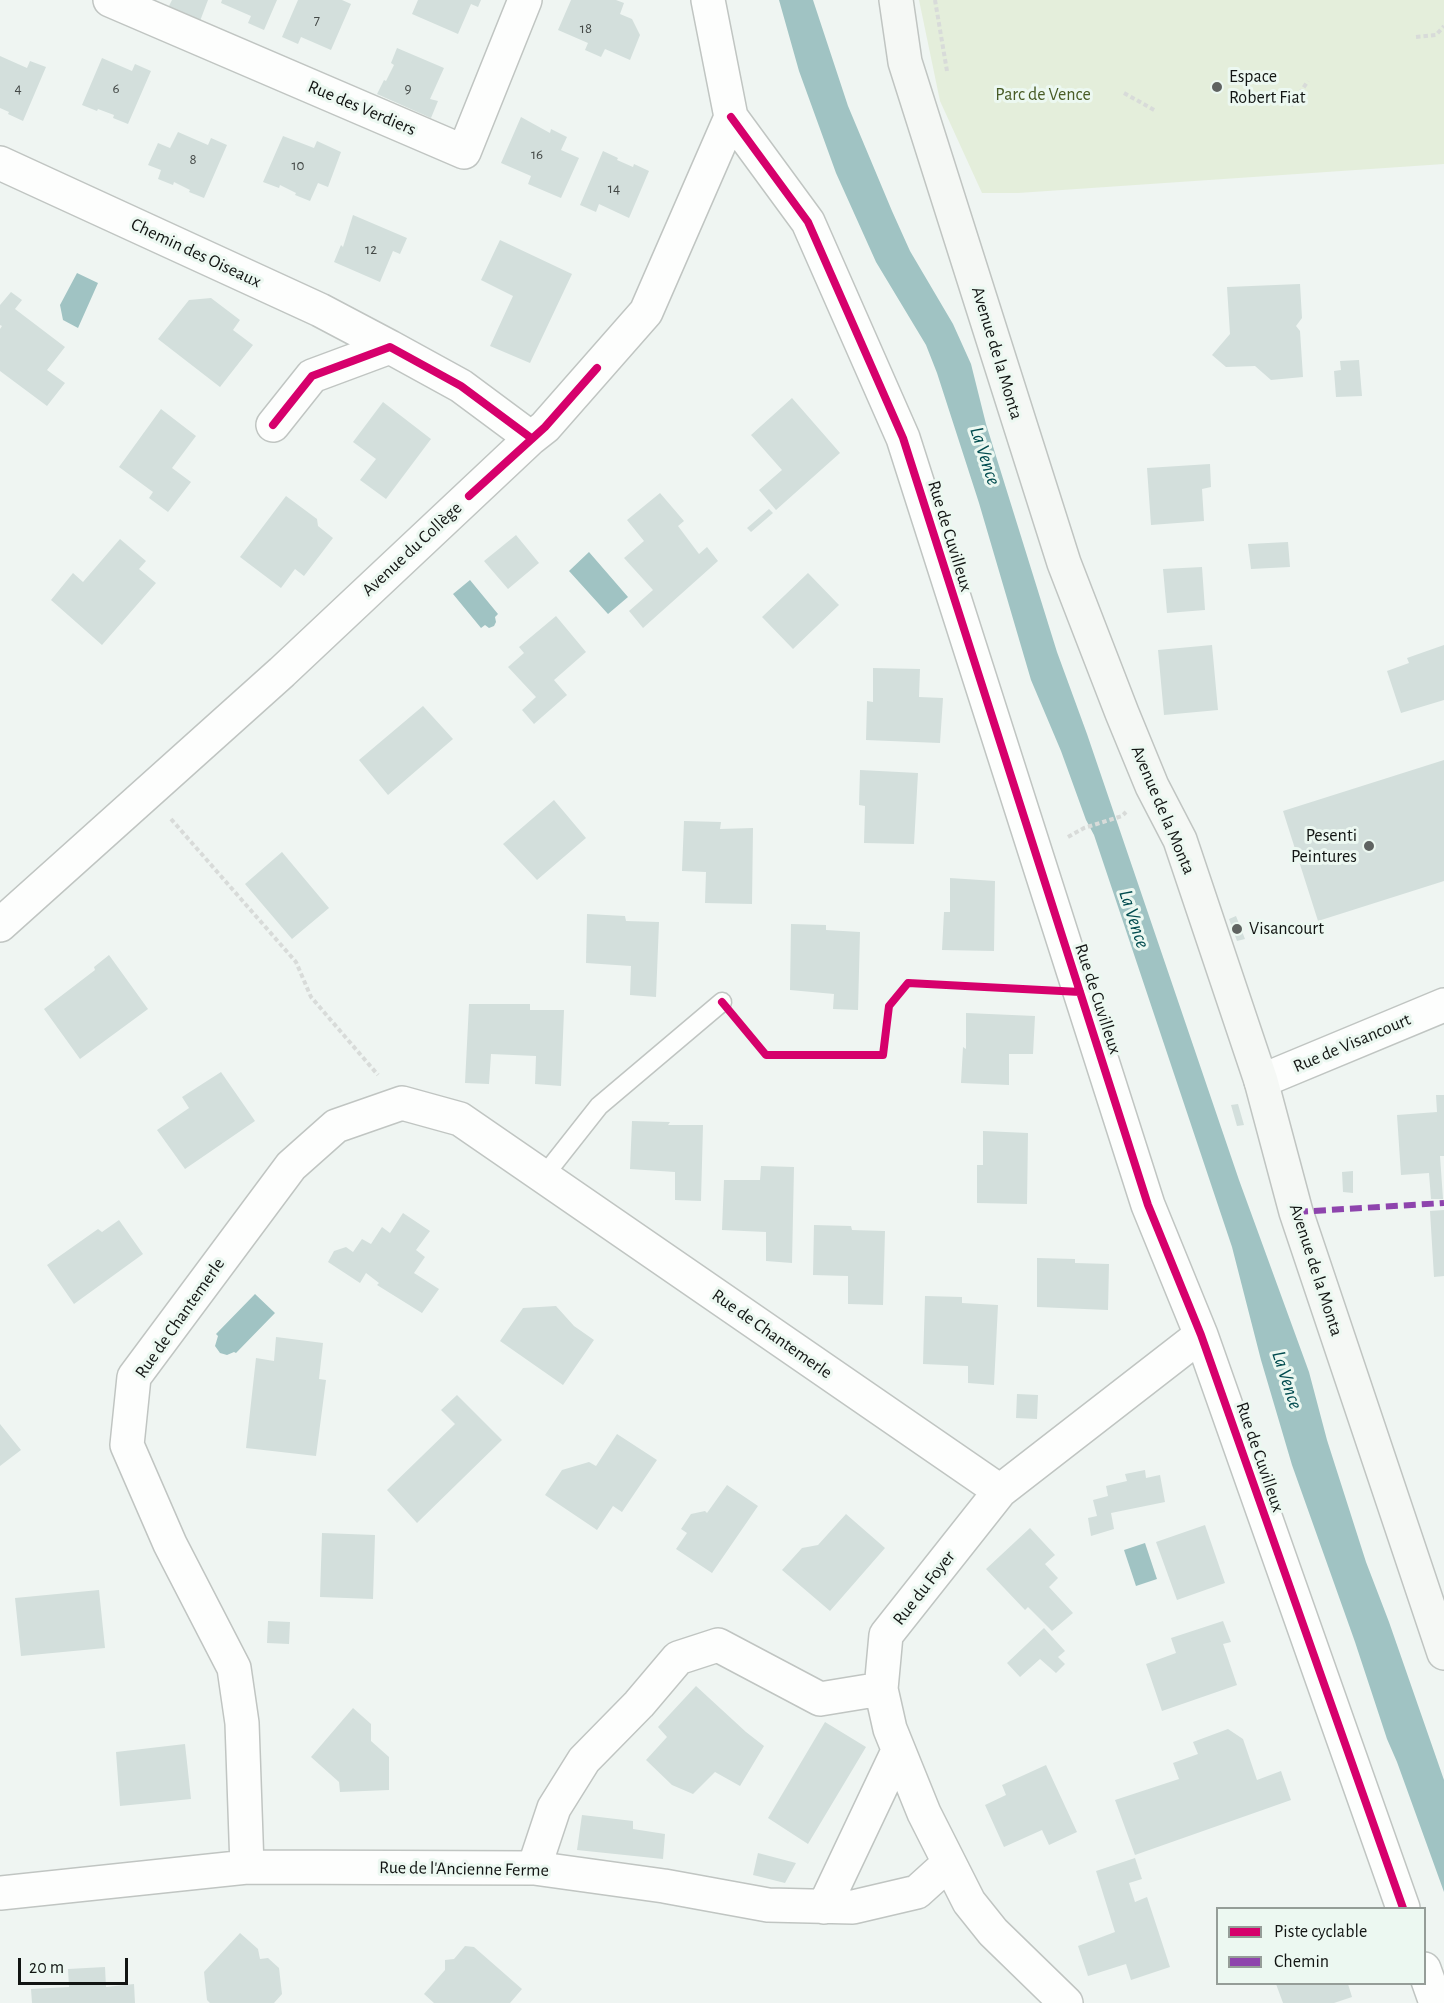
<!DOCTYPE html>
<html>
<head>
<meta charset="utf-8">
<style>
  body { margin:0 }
  #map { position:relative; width:1444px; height:2003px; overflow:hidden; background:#eff5f2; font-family:"Alegreya Sans",sans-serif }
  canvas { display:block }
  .legend { position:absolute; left:1216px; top:1907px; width:210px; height:78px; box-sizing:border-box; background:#ecf8f1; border:2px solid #959d98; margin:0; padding:8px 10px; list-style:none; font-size:18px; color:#121513 }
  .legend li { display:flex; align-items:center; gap:12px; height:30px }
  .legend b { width:30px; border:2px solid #959d98 }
  .scale { position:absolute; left:18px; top:1958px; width:110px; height:27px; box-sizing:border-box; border:3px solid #121513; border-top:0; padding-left:8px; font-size:18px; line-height:21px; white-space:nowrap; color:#121513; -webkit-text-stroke:4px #ecf8f1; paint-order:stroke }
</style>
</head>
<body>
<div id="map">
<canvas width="1444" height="2003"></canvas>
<ul class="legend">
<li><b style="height:8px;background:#d6006c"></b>Piste cyclable</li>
<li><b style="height:8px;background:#8e44ad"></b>Chemin</li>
</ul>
<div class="scale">20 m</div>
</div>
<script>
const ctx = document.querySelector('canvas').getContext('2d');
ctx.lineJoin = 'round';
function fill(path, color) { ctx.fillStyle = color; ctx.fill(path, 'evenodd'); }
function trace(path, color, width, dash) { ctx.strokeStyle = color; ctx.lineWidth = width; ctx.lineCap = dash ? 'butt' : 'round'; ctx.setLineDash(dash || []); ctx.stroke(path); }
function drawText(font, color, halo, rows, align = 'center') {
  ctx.font = font + ' "Alegreya Sans",sans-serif'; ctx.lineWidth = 6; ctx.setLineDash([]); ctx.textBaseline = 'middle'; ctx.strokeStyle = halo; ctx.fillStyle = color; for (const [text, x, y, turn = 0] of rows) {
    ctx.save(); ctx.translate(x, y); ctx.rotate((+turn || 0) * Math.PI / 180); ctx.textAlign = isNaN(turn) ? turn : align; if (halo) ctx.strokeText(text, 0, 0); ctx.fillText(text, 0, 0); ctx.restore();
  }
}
fill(new Path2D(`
  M919 0H1444V164L1018 193H982L940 101Z`), '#e4eedb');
fill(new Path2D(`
  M779 0H813L848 106 892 211 910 251 953 324 971 364 986 424 1057 652 1087 734 1239 1180 1309 1372 1327 1440 1366 1562 1389 1622 1444 1780V1892L1397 1762 1387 1739 1355 1642 1292 1465 1261 1360 1232 1247 1094 835 1086 820 1061 751 1031 680 979 503 937 373 926 345 876 262 836 173 799 71Z
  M77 273 98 283 78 328 63 320 60 305Z
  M589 552 628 597 608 614 569 571Z
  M470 580 498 614 495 617 496 622 494 626 489 628 485 625 481 628 453 594Z
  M255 1294 275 1313 236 1353 234 1352 227 1355 220 1353 215 1346 218 1336 216 1334Z
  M1145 1543 1157 1579 1136 1586 1124 1550Z`), '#a0c3c3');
fill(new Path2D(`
  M172 0H208L200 21 168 8Z
  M222 0H277L264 30 248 23 251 16 221 3Z
  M298 0H342L351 4 331 50 301 37 298 44 282 37Z
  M418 0H481L478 7 471 4 458 34 412 14Z
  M571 0H616L624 3 620 14 632 19 640 35 630 60 605 49 601 57 585 50 588 43 558 30Z
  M397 48 444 68 430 99 438 101 431 118 377 94 384 80 386 81 394 65 391 63Z
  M0 56 27 68 30 61 46 67 23 121 8 114 9 112 0 108Z
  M102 58 132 71 135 64 151 71 128 124 113 118 114 115 98 109 97 111 82 105Z
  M521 117 550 133 551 129 567 137 561 150 579 158 561 198 528 184 531 176 501 163Z
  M178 132 208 145 211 138 227 145 204 198 189 192 190 190 174 182 173 185 158 179 161 170 148 165 158 143 170 148Z
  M283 136 314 148 317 141 341 152 328 187 318 183 310 201 295 195 296 193 280 185 279 188 263 182Z
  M603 151 618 158 617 160 633 167 634 164 649 171 629 218 599 204 596 212 580 205Z
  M353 215 407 238 400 254 393 251 380 282 334 262 341 245 343 247Z
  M500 240 572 274 530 363 490 346 513 296 481 280Z
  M1300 284 1302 318 1296 326 1300 331 1303 377 1271 380 1255 366 1226 367 1212 355 1230 334 1227 287Z
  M11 292 22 300 15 309 65 347 47 370 65 383 47 406 0 371V329L2 326 0 325V305Z
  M211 298 240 320 233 330 253 345 220 387 158 339 189 300Z
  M1359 360 1362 396 1336 397 1334 371 1341 370 1340 361Z
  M792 398 840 453 776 510 759 490 782 470 751 435Z
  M383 402 431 439 386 499 360 480 376 459 353 442Z
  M161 409 196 436 172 468 191 482 168 512 149 498 153 492 119 467Z
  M1210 464 1211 487 1202 489 1204 521 1151 525 1147 468Z
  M660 493 684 521 678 526 699 554 707 547 718 561 643 628 629 611 653 590 624 558 644 541 627 520Z
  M286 496 317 519 318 526 333 538 304 576 295 569 281 588 240 557Z
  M769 509 773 513 751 532 747 528Z
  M516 535 539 563 508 589 484 561Z
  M120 539 146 561 139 569 156 583 102 645 51 600 73 573 83 582Z
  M1288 542 1290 567 1251 569 1248 544Z
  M1202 567 1205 610 1167 613 1163 569Z
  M808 573 839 605 793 649 762 617Z
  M556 616 586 652 554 680 567 695 534 724 522 710 536 697 508 667 524 653 519 647Z
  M1212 645 1218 710 1164 715 1158 650Z
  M1444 645V700L1401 713 1387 671 1409 663 1407 658Z
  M873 668 920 669 919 697 943 698 940 743 866 740 867 701 873 702Z
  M423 706 453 739 388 795 359 760Z
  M1444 760V881L1318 921 1283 811Z
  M860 770 918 773 914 844 864 843 865 806 859 805Z
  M554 800 586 838 537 880 503 844Z
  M684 821 721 822 720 829 753 828 752 904 705 903 706 872 682 871Z
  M282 852 329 908 292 939 245 884Z
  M950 878 995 881 994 951 942 950 944 912H950Z
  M587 914 625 916 626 921 659 922 656 997 630 995 631 966 586 963Z
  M1236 916 1245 939 1237 941 1229 919Z
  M791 924 826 925V930L860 932 858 1010 833 1009 834 994 790 990Z
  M109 955 148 1009 80 1059 44 1009 95 970 94 967Z
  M469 1004H530V1010H564L561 1086 535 1084 536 1056 491 1054 489 1084 465 1083Z
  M966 1013 1035 1016 1033 1054H1009V1085L961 1083 963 1047 966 1049Z
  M221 1072 255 1121 185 1169 157 1130 189 1108 182 1097Z
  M1436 1095H1444V1156H1440L1443 1199H1431L1429 1173 1401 1175 1397 1115 1437 1112Z
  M1238 1104 1244 1125 1237 1126 1231 1105Z
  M632 1121 670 1122 668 1125H703L701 1201 675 1200V1172L630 1169Z
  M983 1131 1028 1133 1027 1204 977 1203V1165H983Z
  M761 1166 794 1167 792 1263 766 1261V1232L722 1230 724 1180H760Z
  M1353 1171V1193L1343 1192 1342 1172Z
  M1444 1210V1276L1434 1277 1430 1211Z
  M403 1213 430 1231 416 1250 425 1257 414 1273 439 1289 422 1313 377 1285 379 1283 366 1273 360 1283 328 1262 334 1251 346 1247 353 1252 362 1239 371 1244 382 1227 390 1233Z
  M119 1220 143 1254 74 1304 47 1265 98 1229 102 1232Z
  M814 1225 851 1226 852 1230 885 1231 883 1305 848 1304V1276L813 1275Z
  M1037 1258 1075 1259V1263L1109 1264 1108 1310 1037 1307Z
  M925 1296 962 1297V1303L998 1305 994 1385 968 1383V1366L923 1364Z
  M556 1306 574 1326 594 1340 563 1385 500 1341 523 1308Z
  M276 1337 323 1343 319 1379 326 1380 316 1456 246 1448 256 1358 274 1361Z
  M1017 1394 1038 1395 1037 1419 1016 1418Z
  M457 1395 502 1440 417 1523 387 1490 455 1424 441 1410Z
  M0 1424 21 1450 0 1466Z
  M617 1434 657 1460 622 1512 613 1506 597 1530 545 1495 562 1470 589 1462 596 1466Z
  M1145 1470 1146 1478 1160 1475 1165 1502 1111 1513 1114 1529 1091 1536 1088 1518 1097 1516 1093 1500 1108 1496 1106 1486 1127 1481 1125 1474Z
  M727 1485 758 1506 712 1573 676 1549 687 1533 681 1529 691 1514 705 1511 707 1513Z
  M846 1514 885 1548 830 1611 782 1570 802 1548 818 1545Z
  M1205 1525 1225 1583 1177 1600 1156 1542Z
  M1030 1528 1055 1555 1045 1564 1058 1578 1049 1587 1073 1613 1052 1631 1028 1607 1025 1610 986 1569Z
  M322 1533 375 1535 373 1599 320 1597Z
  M99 1590 105 1648 21 1656 15 1598Z
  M268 1621 290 1622 289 1644 267 1643Z
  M1223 1621 1231 1642 1223 1644 1237 1685 1162 1711 1146 1664 1176 1653 1171 1638Z
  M1044 1628 1065 1651 1058 1657 1065 1664 1056 1673 1040 1659 1020 1677 1007 1663Z
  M696 1686 746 1732 764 1746 740 1786 715 1772 693 1794 672 1785 646 1760 667 1737 658 1727Z
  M353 1708 371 1724V1741L389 1757V1790L340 1792 339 1782 311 1757Z
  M825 1722 866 1747 808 1844 768 1818Z
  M1228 1729 1243 1739 1257 1780 1281 1771 1291 1800 1135 1855 1115 1800 1179 1779 1173 1763 1198 1754 1193 1742Z
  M185 1744 191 1799 120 1806 116 1752Z
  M1046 1765 1077 1832 1049 1845 1042 1830 1004 1847 985 1805 1006 1795 1002 1785Z
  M582 1815 633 1821V1829L665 1834 663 1859 577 1850Z
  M758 1853 796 1863 785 1883 753 1875Z
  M1135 1858 1142 1879 1129 1883 1135 1902 1147 1897 1170 1967 1131 1980 1126 1964 1088 1976 1078 1946 1115 1932 1096 1871Z
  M240 1933 258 1949 260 1959 268 1958 279 1968 282 1994 274 2003H210L207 2000 204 1972Z
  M465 1946 474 1947 522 1989 510 2003H434L424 1994 445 1970V1960L454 1959Z
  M105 1967 106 1987 134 1984 135 2003H32L31 1989 69 1987 68 1969Z
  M1276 1984H1348L1352 1997 1334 2003H1283Z`), '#d3dfdc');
const lane = new Path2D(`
  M543 1177 599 1106 722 1002`);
const street = new Path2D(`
  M110 0 464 152 525 0
  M731 117 808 222 903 438 1148 1205 1201 1335 1403 1908
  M0 163 320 310 390 347
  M273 425 312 376 390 347 461 386 531 438
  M0 925 282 672 531 438 545 427 646 312 731 117 708 0
  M1261 1081 1444 1005
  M247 1867 242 1723 234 1668 170 1544 127 1445 134 1377 291 1166 336 1126 402 1103 460 1119 1000 1491
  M534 1868 554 1808 584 1760 639 1704 678 1658 718 1645 820 1699 881 1689
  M0 1893 247 1867 534 1868 664 1886 768 1905 853 1907 917 1892 949 1863
  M824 1907 898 1751
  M1424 1969 1436 2003
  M1066 2003 993 1932 969 1902 924 1813 890 1729 881 1689 886 1635 1000 1491 1201 1335`);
const secondary = new Path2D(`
  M896 0 905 62 1064 563 1122 713 1152 786 1180 840 1261 1081 1296 1212 1444 1653`);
trace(lane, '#c0c5c2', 21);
trace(street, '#c0c5c2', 36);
trace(secondary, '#c0c5c2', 36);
trace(new Path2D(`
  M935 0 947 71
  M1416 37 1436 35 1444 26
  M1124 93 1156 111
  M1291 106 1308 81
  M171 819 296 962 311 997 378 1075
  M1068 837 1084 828 1122 816 1126 812
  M740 1023 766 1055H883L889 1006 908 983 1043 990`), '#d8dbd9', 4, [4.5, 3]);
trace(lane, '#fdfefd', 18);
trace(street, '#fdfefd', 33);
trace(secondary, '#f5f8f5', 33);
trace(new Path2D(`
  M1296 1212 1444 1203`), '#8e44ad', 6, [12, 6]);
trace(new Path2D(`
  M731 117 808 222 903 438 1148 1205 1201 1335 1403 1908
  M273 425 312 376 390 347 461 386 531 438
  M469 496 545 427 597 368
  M722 1002 766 1055H883L889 1006 908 983 1080 992`), '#d6006c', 8);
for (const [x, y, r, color] of [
  [1217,87,6,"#5f6361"],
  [1369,846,6,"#5f6361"],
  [1237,929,6,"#5f6361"]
]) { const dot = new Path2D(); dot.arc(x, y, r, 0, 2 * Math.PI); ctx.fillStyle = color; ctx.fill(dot); trace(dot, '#ecf8f1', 2); }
drawText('15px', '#434846', null, [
  ["7",317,20],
  ["18",586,28],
  ["4",18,88],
  ["6",116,88],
  ["9",408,88],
  ["16",537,154],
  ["8",193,159],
  ["10",298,165],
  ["14",614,188],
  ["12",371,249]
]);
drawText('18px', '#121513', '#ecf8f1', [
  ["Espace",1229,77],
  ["Robert Fiat",1229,98],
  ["Pesenti",1357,836,"right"],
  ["Peintures",1357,857,"right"],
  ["Visancourt",1249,929]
], 'left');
drawText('18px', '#485b25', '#ecf8f1', [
  ["Parc de Vence",1043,95]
]);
drawText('18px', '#121513', '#ecf8f1', [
  ["Rue des Verdiers",362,108,23],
  ["Chemin des Oiseaux",196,253,25],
  ["Avenue de la Monta",997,353,73],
  ["Rue de Cuvilleux",950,536,73],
  ["Avenue du Collège",412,549,-43],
  ["Avenue de la Monta",1163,810,67],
  ["Rue de Cuvilleux",1098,999,72],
  ["Rue de Visancourt",1352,1043,-23],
  ["Avenue de la Monta",1316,1270,72],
  ["Rue de Chantemerle",180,1318,-55],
  ["Rue de Chantemerle",772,1334,35],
  ["Rue de Cuvilleux",1260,1457,71],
  ["Rue du Foyer",924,1588,-52],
  ["Rue de l'Ancienne Ferme",464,1869,1]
]);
drawText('italic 20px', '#004b4e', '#ecf8f1', [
  ["La Vence",985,456,72],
  ["La Vence",1134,919,72],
  ["La Vence",1287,1380,72]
]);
</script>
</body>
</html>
